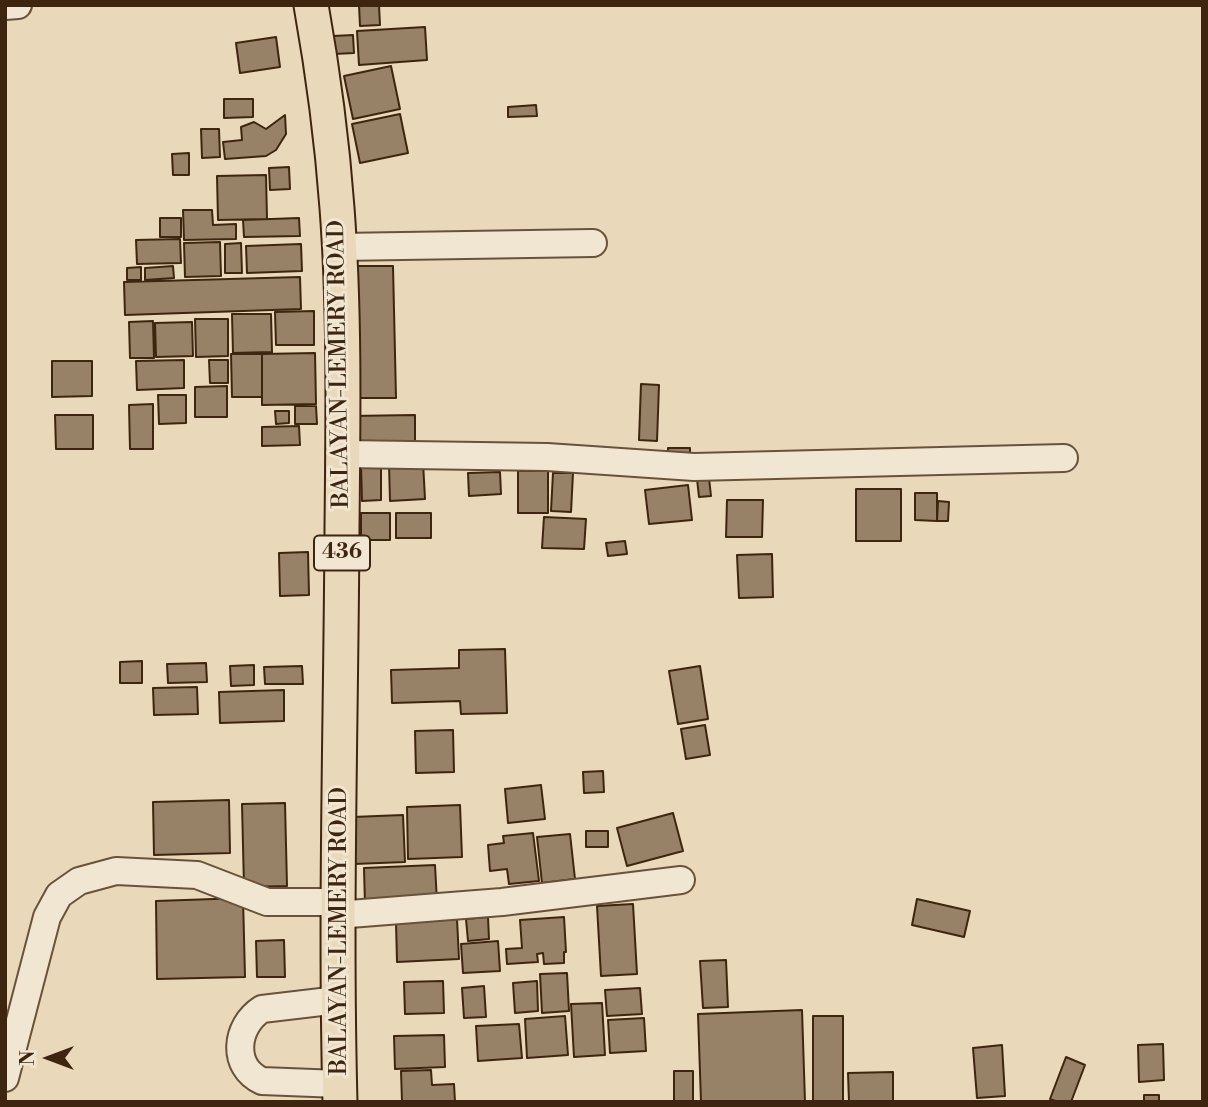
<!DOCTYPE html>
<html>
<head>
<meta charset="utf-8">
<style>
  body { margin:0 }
  #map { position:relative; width:1208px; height:1107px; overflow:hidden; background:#e9d8b9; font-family:"Libre Bodoni",serif }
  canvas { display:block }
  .frame { position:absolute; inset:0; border:7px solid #3e250f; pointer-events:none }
  .north { position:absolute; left:14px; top:1023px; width:70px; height:70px; -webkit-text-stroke:5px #f1e6d2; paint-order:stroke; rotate:270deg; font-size:19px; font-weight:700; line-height:28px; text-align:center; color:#3e250f }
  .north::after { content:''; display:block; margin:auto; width:24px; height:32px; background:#3e250f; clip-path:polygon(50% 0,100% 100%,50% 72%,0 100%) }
</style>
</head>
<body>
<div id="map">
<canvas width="1208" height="1107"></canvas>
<div class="frame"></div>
<div class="north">N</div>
</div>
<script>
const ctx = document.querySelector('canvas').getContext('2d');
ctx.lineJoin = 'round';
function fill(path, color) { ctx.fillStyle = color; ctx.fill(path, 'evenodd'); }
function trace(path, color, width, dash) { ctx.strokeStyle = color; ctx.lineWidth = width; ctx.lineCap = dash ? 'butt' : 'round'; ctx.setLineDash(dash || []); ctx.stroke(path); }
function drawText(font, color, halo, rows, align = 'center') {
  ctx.font = font + ' "Libre Bodoni",serif'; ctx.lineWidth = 6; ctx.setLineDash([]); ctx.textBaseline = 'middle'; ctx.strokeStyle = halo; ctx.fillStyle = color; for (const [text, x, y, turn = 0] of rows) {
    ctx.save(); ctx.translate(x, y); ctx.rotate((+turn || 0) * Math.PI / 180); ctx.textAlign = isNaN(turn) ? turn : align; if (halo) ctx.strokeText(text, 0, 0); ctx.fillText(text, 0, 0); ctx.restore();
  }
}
const building = new Path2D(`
  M359 5H379L380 25 360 26Z
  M425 27 427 60 359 65 357 31Z
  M353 35 354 53 334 54 333 36Z
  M276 37 280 67 240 73 236 43Z
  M391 66 400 109 353 119 344 76Z
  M224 99H253V117L224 118Z
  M536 105 537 116 508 117V107Z
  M400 114 408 153 360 163 352 124Z
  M285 115 286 134 276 150 266 156 225 159 223 142 242 140 241 127 254 122 266 129Z
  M201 129H219L220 157 202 158Z
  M189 153V175H173L172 154Z
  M289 167 290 189 270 190 269 168Z
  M266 175 267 219 218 220 217 176Z
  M183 210H212L213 225 236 224V239L184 240Z
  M160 218H181V237H160Z
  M299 218 300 236 244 237 243 220Z
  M180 239 181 263 137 264 136 240Z
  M220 242 221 276 185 277 184 243Z
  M241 243 242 273H225V244Z
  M301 244 302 271 247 273 246 246Z
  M173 266 174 278 145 280V268Z
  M354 266H393L396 398H356Z
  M141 267V280H127V268Z
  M300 277 301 309 125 315 124 282Z
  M314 311V345H276L275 312Z
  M232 314H271L272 352 233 353Z
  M195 319H228V356L196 357Z
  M153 321 154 358H130L129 322Z
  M192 322 193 356 156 357 155 323Z
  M315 353 316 404 262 405V354Z
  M231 354H262V397H232Z
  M184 360V388L137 390 136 361Z
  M209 360H228V383H210Z
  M52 361H92V396L52 397Z
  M641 384 659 385 657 441 639 440Z
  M227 386V417H195V387Z
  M158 395H186V423L159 424Z
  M153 404V449H130L129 405Z
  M295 406H316L317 424H295Z
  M275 411H289V423L276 424Z
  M55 415H93V449H56Z
  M415 415V442L352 443 351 416Z
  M299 426 300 445 262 446V427Z
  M668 448H690V458H668Z
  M423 462 425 499 390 501 389 464Z
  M361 465H381V500L362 501Z
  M518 471H548V513H518Z
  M500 472 501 494 469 496 468 473Z
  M553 473H573L571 512 551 511Z
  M709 478 711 496 699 497 697 479Z
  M688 485 692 520 649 524 645 490Z
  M856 489H901V541H856Z
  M915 493H937V521L915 520Z
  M727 500H763L762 537H726Z
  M938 501 949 502 948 521H937Z
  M361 513H390V540H361Z
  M396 513H431V538H396Z
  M544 517 586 519 584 549 542 548Z
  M625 541 627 554 608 556 606 543Z
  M308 552 309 595 280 596 279 553Z
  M772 554 773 597 739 598 737 555Z
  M505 649 507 713 461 714 460 701 392 703 391 670 459 668V650Z
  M142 661V683H120V662Z
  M206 663 207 682 168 683 167 664Z
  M254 665V685L231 686 230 666Z
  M302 666 303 684H265L264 667Z
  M700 666 708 719 678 724 669 671Z
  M197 687 198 714 154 715 153 688Z
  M284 690V721L220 723 219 692Z
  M705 725 710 755 686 759 681 729Z
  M453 730 454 772 416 773 415 731Z
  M603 771 604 792 584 793 583 772Z
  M541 785 545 819 508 823 505 789Z
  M229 800 230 853 154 855 153 802Z
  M285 803 287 886 244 887 242 804Z
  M460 805 462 857 408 859 407 807Z
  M673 813 683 851 627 866 617 828Z
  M403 815 405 862 354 864 352 817Z
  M586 831H608V847H586Z
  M533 833 539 881 509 884 507 869 490 871 488 845 504 843 503 836Z
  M570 834 575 879 542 883 537 837Z
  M435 865 437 902 365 905 364 868Z
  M243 898 245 977 157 979 156 901Z
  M917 899 970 911 964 937 912 925Z
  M633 904 637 974 601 976 597 906Z
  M488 917 489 939 468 941 466 919Z
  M564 917 566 952H564V963L544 964 543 953 537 954 538 962 507 964 506 949 522 948 520 920Z
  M457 919 459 959 397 962 396 922Z
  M284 940 285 977H257L256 941Z
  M498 941 500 971 463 973 461 944Z
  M726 960 728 1007 703 1008 700 961Z
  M567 973 569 1011 542 1013 540 974Z
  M443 981 444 1013 405 1014 404 982Z
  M537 981 538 1011 515 1013 513 983Z
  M484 986 486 1017 464 1018 462 988Z
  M640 988 642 1014 607 1016 605 990Z
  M602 1003 605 1055 574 1057 571 1004Z
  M802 1010 805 1102H701L698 1014Z
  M565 1016 568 1055 527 1058 525 1019Z
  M813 1016H843V1102H813Z
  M644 1018 646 1051 610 1053 608 1020Z
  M519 1024 522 1058 478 1061 476 1026Z
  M444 1035 445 1067 395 1069 394 1036Z
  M1163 1044 1164 1080 1139 1082 1138 1045Z
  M1002 1045 1005 1096 977 1098 973 1048Z
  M1066 1057 1085 1065 1071 1102H1058L1050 1099Z
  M431 1070 432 1085 454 1084 455 1102H402L401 1071Z
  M674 1071H693V1102H674Z
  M893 1072V1101L849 1102 848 1073Z
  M1144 1095H1159V1102H1144Z`);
fill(building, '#978267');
trace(building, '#3e250f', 2);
const minor = new Path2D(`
  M5 6 18 5
  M339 247 593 243
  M343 454 547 457 694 467 1064 458
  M337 915 502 902 681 880
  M338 1000 262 1009C235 1026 231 1067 262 1081L339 1084
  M5 1078 47 917 59 895 79 881 116 871 197 875 267 902H337`);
const major = new Path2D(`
  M311 5C323 72 332 140 337 208 345 314 343 422 342 528 341 719 335 910 340 1102`);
trace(minor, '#69523a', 30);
trace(major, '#3e250f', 37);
trace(minor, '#f1e6d2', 26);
trace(major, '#e9d8b9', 33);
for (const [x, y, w] of [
  [342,553,56]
]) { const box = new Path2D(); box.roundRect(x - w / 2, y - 17.5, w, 35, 5); ctx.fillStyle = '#f1e6d2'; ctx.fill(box); trace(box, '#3e250f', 2); }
drawText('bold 21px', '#3e250f', null, [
  ["436",342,553]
]);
drawText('23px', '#3e250f', '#f1e6d2', [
  ["BALAYAN-LEMERY ROAD",340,364,-91],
  ["BALAYAN-LEMERY ROAD",340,931,-90]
]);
</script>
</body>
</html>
